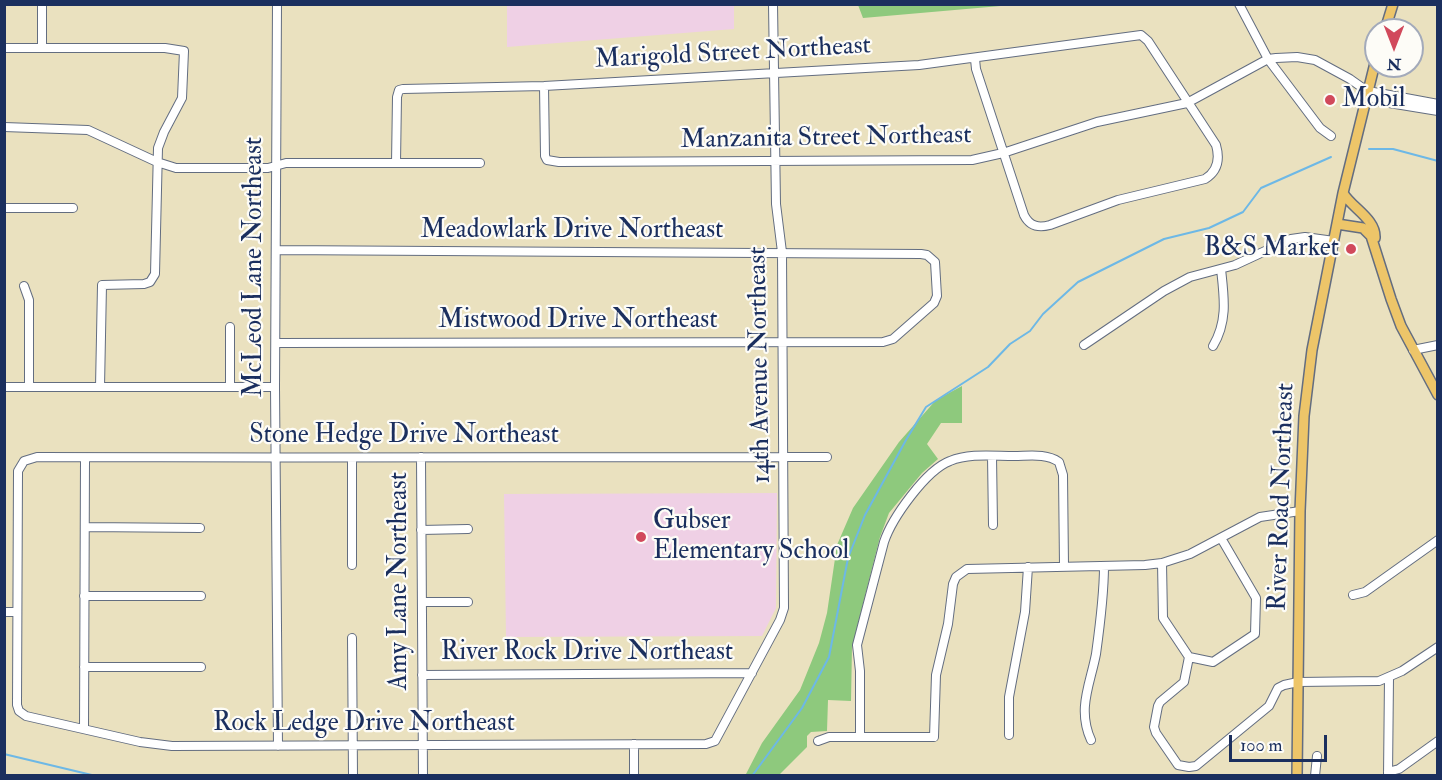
<!DOCTYPE html>
<html>
<head>
<meta charset="utf-8">
<style>
  body { margin:0 }
  #map { position:relative; width:1442px; height:780px; overflow:hidden; background:#eae1bf; font-family:"IM FELL Double Pica",serif }
  canvas { display:block }
  .frame { position:absolute; inset:0; border:6px solid #1b2f5e; pointer-events:none }
  .north { position:absolute; left:1364px; top:18px; width:60px; height:60px; box-sizing:border-box; background:#fdfcf7; border:2px solid #a3aaba; border-radius:50%; rotate:180deg; font-size:16px; font-weight:700; line-height:24px; text-align:center; color:#1b2f5e }
  .north::after { content:''; display:block; margin:auto; width:21px; height:27px; background:#d1495b; clip-path:polygon(50% 0,100% 100%,50% 72%,0 100%) }
  .scale { position:absolute; left:1229px; top:735px; width:98px; height:27px; box-sizing:border-box; border:3px solid #1b2f5e; border-top:0; padding-left:8px; font-size:18px; line-height:21px; white-space:nowrap; color:#1b2f5e; -webkit-text-stroke:4px #fdfcf7; paint-order:stroke }
</style>
</head>
<body>
<div id="map">
<canvas width="1442" height="780"></canvas>
<div class="frame"></div>
<div class="north">N</div>
<div class="scale">100 m</div>
</div>
<script>
const ctx = document.querySelector('canvas').getContext('2d');
ctx.lineJoin = 'round';
function fill(path, color) { ctx.fillStyle = color; ctx.fill(path, 'evenodd'); }
function trace(path, color, width, dash) { ctx.strokeStyle = color; ctx.lineWidth = width; ctx.lineCap = dash ? 'butt' : 'round'; ctx.setLineDash(dash || []); ctx.stroke(path); }
function drawText(font, color, halo, rows, align = 'center') {
  ctx.font = font + ' "IM FELL Double Pica",serif'; ctx.lineWidth = 4.5; ctx.setLineDash([]); ctx.textBaseline = 'middle'; ctx.strokeStyle = halo; ctx.fillStyle = color; for (const [text, x, y, turn = 0] of rows) {
    ctx.save(); ctx.translate(x, y); ctx.rotate((+turn || 0) * Math.PI / 180); ctx.textAlign = isNaN(turn) ? turn : align; if (halo) ctx.strokeText(text, 0, 0); ctx.fillText(text, 0, 0); ctx.restore();
  }
}
fill(new Path2D(`
  M507 5H734V29L507 47Z
  M777 493 776 608 762 636 506 637 504 494Z`), '#efd0e5');
fill(new Path2D(`
  M858 5H1012L863 18Z
  M962 386V423H941L927 444 938 459 922 473 889 513 880 537 852 647 851 701 828 700 827 731 811 732 807 736V747L779 775H747L746 774 762 743 800 690 819 643 827 613 837 545 853 508 899 442 936 400Z`), '#8ec97d');
trace(new Path2D(`
  M1369 149H1393L1438 161
  M4 754 96 776
  M752 776 802 708 829 657 848 558 865 515 906 440 926 407 988 367 1010 344 1030 331 1043 314 1078 282 1164 239 1209 228 1243 212 1261 188 1331 157`), '#6db8e6', 2);
const minor = new Path2D(`
  M277 4 275 387 278 746
  M773 4 776 204 782 252 784 608 780 620 715 741 706 744 172 746 140 742 26 716 19 711 17 705 18 471 24 461 37 457C286 458 535 457 784 457H827
  M1239 4 1268 59 1320 128 1331 136
  M4 48H165L184 51 182 98 164 132 158 148 155 274 150 282 144 284 102 285 100 387
  M42 48V4
  M544 86 545 156 547 160 559 162 972 160 1003 153 1097 122 1187 103 1268 59 1276 58 1297 57 1315 60 1350 79 1367 91 1377 101 1438 111
  M1368 91 1438 104
  M4 127 88 130 157 162 176 168H268L286 163H480
  M396 163 397 97 399 90 403 89 544 86 919 65 1141 35 1148 41 1216 145C1220 159 1218 171 1205 179L1118 200 1050 225C1039 228 1030 227 1024 215L976 69 975 59
  M4 208H73
  M24 286 29 300V386
  M230 327V387
  M276 343 883 342 893 339 934 303 937 296 935 262 927 255 921 254 276 250
  M1084 345 1164 291 1190 277 1235 265 1291 239 1305 237 1334 241
  M1213 346C1228 321 1224 297 1221 269
  M1413 350 1438 345
  M4 387H275
  M992 456 993 525
  M421 457 423 776
  M85 527 200 528
  M421 530 468 529
  M1162 563 1163 618 1189 657 1213 662 1255 634 1256 598 1221 538
  M352 565V458
  M1353 595 1365 592 1438 540
  M84 596H201
  M422 602H468
  M4 612H17
  M352 638 353 776
  M1189 657 1184 682 1160 702 1158 706 1154 727 1156 733 1178 765 1189 767 1196 766 1269 706 1278 688 1284 685 1298 682 1379 681 1402 671 1438 647
  M84 667H201
  M422 675 752 673
  M84 729 85 458
  M1009 735V697L1025 612 1028 567
  M860 737V671L857 645 884 542C892 518 926 470 950 461 969 453 993 456 1014 456 1029 456 1046 453 1059 462L1063 475 1064 566
  M1091 740C1077 709 1090 685 1096 654 1100 625 1104 595 1104 566
  M818 741 829 737H934L936 675 948 624 953 584 956 577 967 569 1145 565 1162 563 1190 554 1260 517 1300 511
  M1388 772 1399 769 1438 741
  M634 776V744
  M1315 776 1317 756
  M1388 776 1389 678`);
const major = new Path2D(`
  M1385 30 1393 4
  M1343 193C1352 208 1376 219 1375 238
  M1337 224 1363 228 1371 236 1391 299 1401 326 1438 395
  M1297 776 1300 511 1304 416 1312 350 1343 193 1376 59`);
trace(minor, '#636d80', 10);
trace(major, '#636d80', 12);
trace(minor, '#fff', 8);
trace(major, '#edc569', 9);
for (const [x, y, r, color] of [
  [1330,100,6,"#d1495b"],
  [1351,249,6,"#d1495b"],
  [641,537,6,"#d1495b"]
]) { const dot = new Path2D(); dot.arc(x, y, r, 0, 2 * Math.PI); ctx.fillStyle = color; ctx.fill(dot); trace(dot, '#fdfcf7', 2); }
drawText('26px', '#1b2f5e', '#fdfcf7', [
  ["Marigold Street Northeast",733,54,-3],
  ["Manzanita Street Northeast",826,139,-1],
  ["Meadowlark Drive Northeast",572,231],
  ["McLeod Lane Northeast",255,267,-90],
  ["Mistwood Drive Northeast",578,321],
  ["14th Avenue Northeast",761,365,-91],
  ["Stone Hedge Drive Northeast",404,436],
  ["River Road Northeast",1283,497,-88],
  ["Amy Lane Northeast",400,581,-90],
  ["River Rock Drive Northeast",587,653],
  ["Rock Ledge Drive Northeast",364,724]
]);
drawText('26px', '#1b2f5e', '#fdfcf7', [
  ["Mobil",1342,100],
  ["B&S Market",1339,249,"right"],
  ["Gubser",653,522],
  ["Elementary School",653,552]
], 'left');
</script>
</body>
</html>
